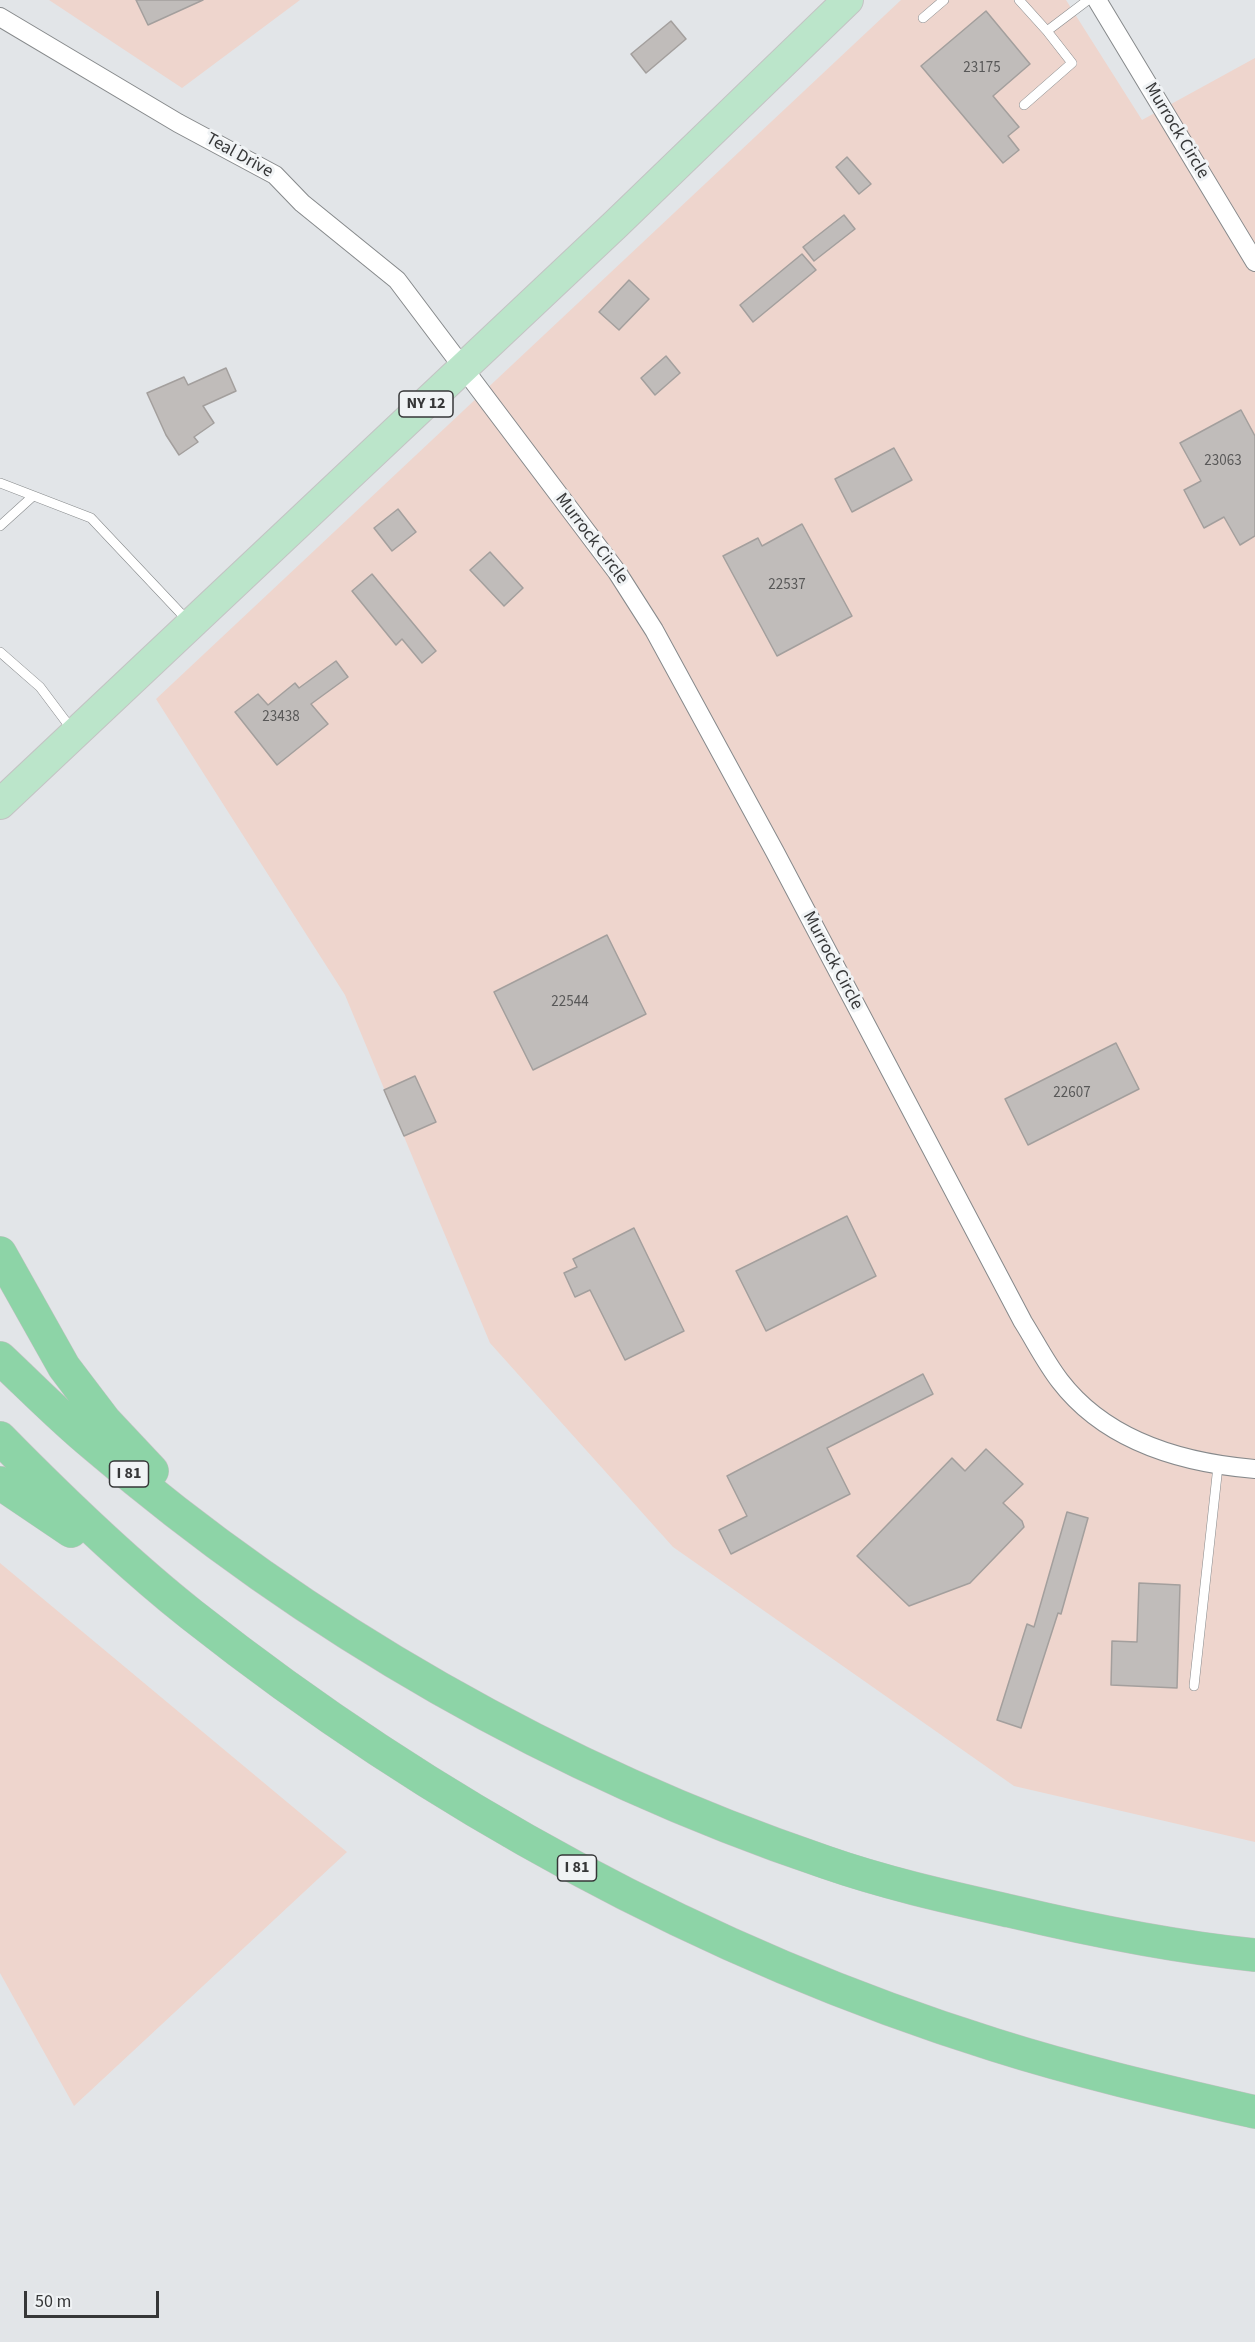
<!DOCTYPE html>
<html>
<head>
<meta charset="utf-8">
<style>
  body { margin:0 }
  #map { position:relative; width:1255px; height:2342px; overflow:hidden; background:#e2e5e8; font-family:"Source Sans 3",sans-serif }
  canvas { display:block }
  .scale { position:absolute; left:24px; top:2291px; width:135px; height:27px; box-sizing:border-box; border:3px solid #363738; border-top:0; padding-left:8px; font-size:18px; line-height:21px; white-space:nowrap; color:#363738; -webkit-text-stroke:4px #f0f3f5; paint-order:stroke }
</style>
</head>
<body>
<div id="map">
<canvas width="1255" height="2342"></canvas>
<div class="scale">50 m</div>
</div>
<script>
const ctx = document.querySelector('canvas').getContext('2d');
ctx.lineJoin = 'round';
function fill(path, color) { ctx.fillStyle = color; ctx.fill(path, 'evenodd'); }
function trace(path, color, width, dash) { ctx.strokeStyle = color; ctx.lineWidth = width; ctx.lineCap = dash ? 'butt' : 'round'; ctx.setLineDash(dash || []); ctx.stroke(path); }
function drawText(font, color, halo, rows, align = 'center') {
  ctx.font = font + ' "Source Sans 3",sans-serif'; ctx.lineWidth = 6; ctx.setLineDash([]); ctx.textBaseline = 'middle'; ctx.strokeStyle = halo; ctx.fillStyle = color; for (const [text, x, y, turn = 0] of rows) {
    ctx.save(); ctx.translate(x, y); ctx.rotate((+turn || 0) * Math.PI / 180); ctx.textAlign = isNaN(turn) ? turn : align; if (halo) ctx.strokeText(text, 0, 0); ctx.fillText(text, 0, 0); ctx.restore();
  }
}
fill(new Path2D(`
  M49 0H300L182 88Z
  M901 0H1066L1142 120 1255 58V1842L1014 1786 673 1547 490 1343 345 995 156 699Z
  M0 1563 347 1852 74 2106 0 1973Z`), '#eed5cd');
const building = new Path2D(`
  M136 0H203L148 25Z
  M986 11 1030 64 993 96 1019 127 1008 136 1019 150 1003 163 921 66Z
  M671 21 686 39 646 73 631 54Z
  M847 157 871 184 859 194 836 167Z
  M844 215 855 229 814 261 803 247Z
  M802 254 816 270 753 322 740 305Z
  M629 280 649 299 619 330 599 312Z
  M666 356 680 373 655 395 641 378Z
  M226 368 236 391 203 406 214 423 194 437 198 442 179 455 166 435 147 393 184 377 188 385Z
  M1241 410 1255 436V536L1240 545 1224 517 1204 528 1184 490 1201 481 1180 443Z
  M894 448 912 480 852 512 835 479Z
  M398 509 416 532 392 551 374 528Z
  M802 524 852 616 777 656 723 556 758 538 762 546Z
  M490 552 523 588 504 606 470 570Z
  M372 574 436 651 422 663 402 639 396 645 352 591Z
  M336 661 348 677 311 704 328 724 277 765 235 712 258 694 268 705 295 683 299 688Z
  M607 935 646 1014 533 1070 494 992Z
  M1116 1043 1139 1089 1028 1145 1005 1099Z
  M415 1076 436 1122 404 1136 384 1090Z
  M847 1216 876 1276 766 1331 736 1271Z
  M634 1228 684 1331 625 1360 590 1290 575 1297 564 1273 577 1267 573 1259Z
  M923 1374 933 1394 827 1448 850 1494 731 1554 719 1530 747 1516 727 1476Z
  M986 1449 1023 1484 1003 1503 1022 1521 1024 1527 970 1583 909 1606 857 1556 952 1458 965 1471Z
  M1067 1512 1088 1518 1061 1614 1058 1613 1021 1728 997 1720 1027 1624 1034 1627Z
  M1139 1583 1180 1585 1177 1688 1111 1685 1112 1641 1137 1642Z`);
fill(building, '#c0bcba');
trace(building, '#a39f9d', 1.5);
const lane = new Path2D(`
  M1019 0 1047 31
  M923 18 944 0
  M1024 105 1072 63 1047 31 1088 0
  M0 483 91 518 188 621
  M0 526 32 497
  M0 652 40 687 73 731
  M1194 1686 1218 1466`);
const street = new Path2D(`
  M1097 0 1255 262
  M0 17 178 123 275 175 302 203 397 280 617 572 654 630 775 852 1023 1322C1035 1341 1046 1363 1060 1381 1106 1441 1183 1463 1255 1469`);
const primary = new Path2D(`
  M0 804 616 224 848 0`);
const highway = new Path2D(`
  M0 1253 64 1367 105 1421 152 1471
  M0 1358C31 1387 61 1418 94 1445 307 1628 559 1772 825 1862 885 1883 948 1897 1010 1911 1090 1930 1173 1947 1255 1955
  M0 1438C60 1499 125 1562 192 1615 431 1804 704 1954 995 2045 1080 2072 1168 2092 1255 2112
  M0 1483 71 1531`);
trace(lane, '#86898b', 10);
trace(street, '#86898b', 20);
trace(primary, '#c3c3c3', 32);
trace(highway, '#c3c3c3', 34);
trace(lane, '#fff', 9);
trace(street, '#fff', 18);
trace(primary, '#bbe5ca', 30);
trace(highway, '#8dd4a7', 33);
drawText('15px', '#585858', null, [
  ["23175",982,69],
  ["23063",1223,462],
  ["22537",787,586],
  ["23438",281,718],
  ["22544",570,1003],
  ["22607",1072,1094]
]);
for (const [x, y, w] of [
  [426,404,54],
  [129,1474,39],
  [577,1868,39]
]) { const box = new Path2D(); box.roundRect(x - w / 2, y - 13, w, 26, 4.5); ctx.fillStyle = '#f0f3f5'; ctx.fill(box); trace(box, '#363738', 1.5); }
drawText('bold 16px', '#363738', null, [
  ["NY 12",426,404],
  ["I 81",129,1474],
  ["I 81",577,1868]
]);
drawText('18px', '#363738', '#f0f3f5', [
  ["Murrock Circle",1176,131,59],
  ["Teal Drive",239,156,29],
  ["Murrock Circle",591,539,53],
  ["Murrock Circle",832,961,62]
]);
</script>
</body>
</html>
